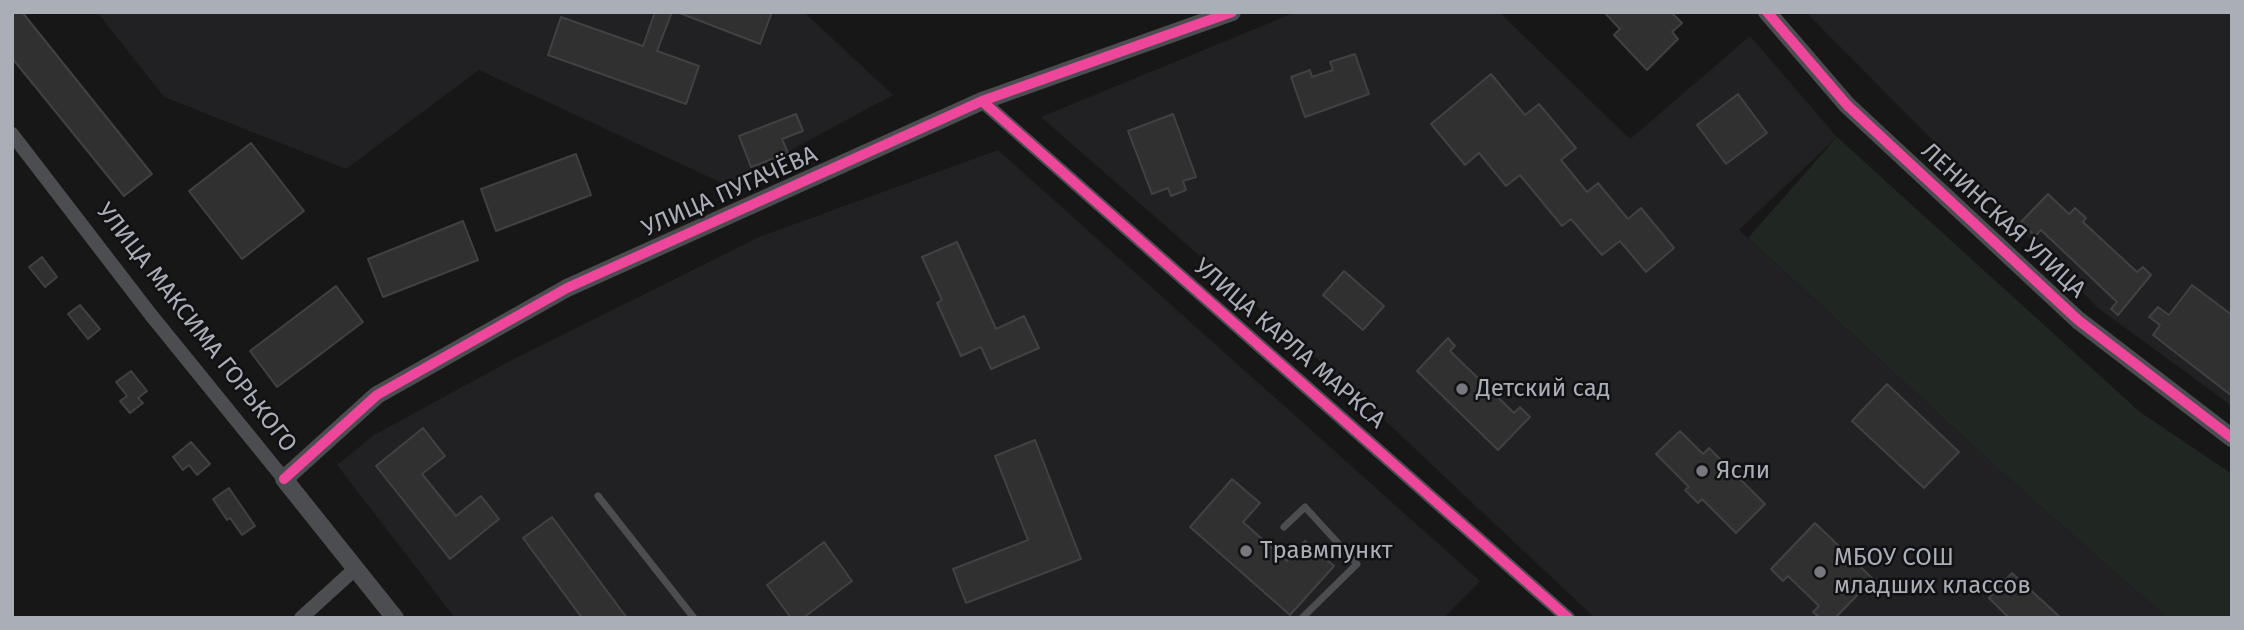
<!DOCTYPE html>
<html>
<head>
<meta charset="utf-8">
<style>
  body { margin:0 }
  #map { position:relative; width:2244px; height:630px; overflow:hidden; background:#171717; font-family:"Fira Sans",sans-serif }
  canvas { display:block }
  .frame { position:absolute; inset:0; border:14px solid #aaaeb7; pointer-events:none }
</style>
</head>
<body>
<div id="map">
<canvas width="2244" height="630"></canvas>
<div class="frame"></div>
</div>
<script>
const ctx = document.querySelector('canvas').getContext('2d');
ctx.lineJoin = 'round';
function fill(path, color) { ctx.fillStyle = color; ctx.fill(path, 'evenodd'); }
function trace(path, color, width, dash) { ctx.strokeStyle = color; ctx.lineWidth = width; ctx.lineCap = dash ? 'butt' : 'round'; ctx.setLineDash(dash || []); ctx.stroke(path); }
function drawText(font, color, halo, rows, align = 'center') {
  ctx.font = font + ' "Fira Sans",sans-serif'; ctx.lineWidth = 5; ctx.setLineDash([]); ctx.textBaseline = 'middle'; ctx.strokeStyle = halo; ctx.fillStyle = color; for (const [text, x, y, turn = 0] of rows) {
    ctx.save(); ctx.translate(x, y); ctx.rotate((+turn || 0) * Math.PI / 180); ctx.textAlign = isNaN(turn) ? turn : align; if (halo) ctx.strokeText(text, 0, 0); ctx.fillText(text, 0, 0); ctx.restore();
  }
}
fill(new Path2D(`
  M97 12H804L893 95 726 185 479 70 346 169 164 97Z
  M1296 12H1499L1630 139 1750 36 1837 137 1739 230 2005 475 2167 618H1595L1347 385 1041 117Z
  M1806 12H2232V406L2098 308Z
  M998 150 1480 581 1444 618H455L337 465 374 435 508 362 759 237Z`), '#212123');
fill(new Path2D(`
  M1837 137 2140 412 2232 474V618H2167L2005 475 1748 238Z`), '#202621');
const building = new Path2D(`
  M12 12H22L152 174 124 196 12 58Z
  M655 12H672L657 51 699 66 686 104 548 55 561 17 643 46Z
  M677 12H772L760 44Z
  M1604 12H1671L1682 23 1672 32 1678 39 1647 70 1614 35 1620 29Z
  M1355 54 1369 94 1305 117 1291 77 1310 70 1312 77 1333 70 1330 62Z
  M1491 74 1525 115 1539 104 1576 148 1561 160 1587 192 1598 183 1628 219 1641 208 1674 248 1646 272 1620 241 1602 255 1571 219 1562 226 1520 175 1506 186 1479 153 1465 165 1431 124Z
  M1738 94 1767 133 1726 164 1697 125Z
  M796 114 803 131 782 139 788 153 751 167 739 136Z
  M1173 114 1196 177 1183 181 1186 190 1171 196 1168 188 1152 194 1128 131Z
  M251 143 304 211 242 259 189 191Z
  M576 154 591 195 496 231 481 189Z
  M2048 194 2069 214 2075 208 2086 218 2083 222 2137 272 2143 267 2151 275 2118 315 2111 309 2117 302 2041 230 2035 236 2021 222Z
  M463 221 478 260 383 297 368 259Z
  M957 242 996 329 1024 316 1039 348 991 369 981 347 961 356 937 303 942 300 922 257Z
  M42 257 57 277 45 287 29 267Z
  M1344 271 1384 306 1363 330 1323 295Z
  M2192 285 2232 315V396L2153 335 2160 325 2149 317 2158 307 2169 315Z
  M336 286 363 322 277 387 250 351Z
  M80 305 100 329 88 339 68 314Z
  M1448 338 1455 346 1450 351 1514 413 1520 407 1530 417 1498 450 1417 371Z
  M131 371 147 391 138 398 143 403 130 413 120 401 127 396 116 382Z
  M1887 384 1959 452 1924 488 1852 421Z
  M423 428 445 456 422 474 456 516 481 496 499 519 450 559 376 466Z
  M1680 431 1703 454 1709 448 1765 504 1736 533 1702 499 1698 503 1685 490 1689 487 1656 454Z
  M1035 440 1081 559 966 603 953 569 1028 540 995 456Z
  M191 442 210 464 197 475 189 465 183 470 173 457Z
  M1232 479 1260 503 1243 522 1287 561 1305 541 1334 566 1290 615 1190 527Z
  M229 488 255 526 242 535 230 518 227 520 213 499Z
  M552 517 627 618H582L523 538Z
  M1815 523 1873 579 1835 618H1820L1813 612 1819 606 1788 576 1783 581 1771 569Z
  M824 542 852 581 803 618H791L767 585Z
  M2012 573 2061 618H2009L1989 598Z`);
fill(building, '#303031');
trace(building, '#404143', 2);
trace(new Path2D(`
  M598 496 694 618
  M1284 527 1305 507 1357 564 1302 618`), '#4c4d50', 7);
trace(new Path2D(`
  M982 101 1568 618
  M12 134 151 315 284 479
  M301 618 356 568`), '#4c4d50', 14);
trace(new Path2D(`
  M1767 12 1847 105 2078 320 2232 438
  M395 618 284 479 377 395 567 288 982 101 1232 12`), '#4c4d50', 18);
trace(new Path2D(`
  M1767 12 1847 105 2078 320 2232 438
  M982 101 1568 618
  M284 479 377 395 567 288 982 101 1232 12`), '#ed469a', 10);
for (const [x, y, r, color] of [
  [1462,389,7,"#77797f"],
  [1702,471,7,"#77797f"],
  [1246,551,7,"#77797f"],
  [1820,572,7,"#77797f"]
]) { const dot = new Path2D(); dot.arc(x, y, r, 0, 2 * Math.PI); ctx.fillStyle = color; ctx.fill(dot); trace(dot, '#111113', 2.5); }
drawText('24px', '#aaaeb7', '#111113', [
  ["УЛИЦА ПУГАЧЁВА",730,192,-24],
  ["ЛЕНИНСКАЯ УЛИЦА",2003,221,43],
  ["УЛИЦА МАКСИМА ГОРЬКОГО",196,328,52],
  ["УЛИЦА КАРЛА МАРКСА",1289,344,41]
]);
drawText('24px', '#aaaeb7', '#111113', [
  ["Детский сад",1476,389],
  ["Ясли",1716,471],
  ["Травмпункт",1260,551],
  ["МБОУ СОШ",1834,558],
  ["младших классов",1834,586]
], 'left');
</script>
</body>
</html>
